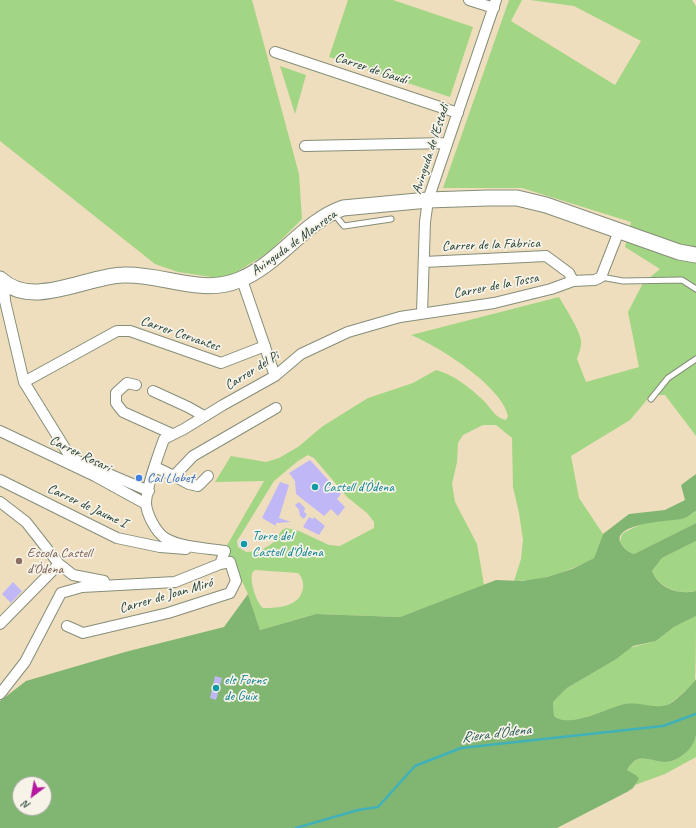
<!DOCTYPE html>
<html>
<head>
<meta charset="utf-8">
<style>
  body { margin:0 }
  #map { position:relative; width:696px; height:828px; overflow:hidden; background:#eedebe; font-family:Caveat,sans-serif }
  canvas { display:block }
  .north { position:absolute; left:12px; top:776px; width:40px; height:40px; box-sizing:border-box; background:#f7f3e8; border:1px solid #a1aaa0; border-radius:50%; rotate:212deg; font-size:11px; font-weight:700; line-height:16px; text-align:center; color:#1f3d34 }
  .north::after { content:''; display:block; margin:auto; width:14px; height:18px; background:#b5179e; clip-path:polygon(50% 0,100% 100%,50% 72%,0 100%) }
</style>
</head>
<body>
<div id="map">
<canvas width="696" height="828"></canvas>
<div class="north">N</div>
</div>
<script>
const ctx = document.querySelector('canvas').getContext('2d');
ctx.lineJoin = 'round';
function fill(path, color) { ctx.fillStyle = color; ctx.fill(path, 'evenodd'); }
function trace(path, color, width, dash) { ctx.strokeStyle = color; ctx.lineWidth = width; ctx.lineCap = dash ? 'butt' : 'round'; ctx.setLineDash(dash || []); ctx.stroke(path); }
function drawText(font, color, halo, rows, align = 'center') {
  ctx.font = font + ' Caveat,sans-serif'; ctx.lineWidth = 3.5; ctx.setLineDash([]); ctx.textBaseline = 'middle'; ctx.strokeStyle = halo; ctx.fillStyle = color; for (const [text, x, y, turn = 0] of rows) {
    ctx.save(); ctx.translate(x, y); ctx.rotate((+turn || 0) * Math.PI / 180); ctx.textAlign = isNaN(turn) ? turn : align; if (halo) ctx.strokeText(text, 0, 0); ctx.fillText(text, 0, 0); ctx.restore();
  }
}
fill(new Path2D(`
  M0 0H252L299 174 302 219 269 252 225 279 178 272 155 264 0 141Z
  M348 0H393L473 27 450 97 329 57Z
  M509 0H522L511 21 615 85 641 41 574 6 530 0H692L696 6V436L665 395H651L630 420 571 456 579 498 603 534 594 558C569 571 543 581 514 581L521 559 523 540 519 513 513 487 512 438 496 425H483L463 435 458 443 457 462 452 484 455 502 477 544 484 585 400 617 316 614 260 630 248 594 226 547 264 481 215 482 231 456 266 462 279 458 298 447 323 426 368 398 413 383 436 370C453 374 470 388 483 400 491 408 495 418 506 420L508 416C502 386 438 346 411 335L559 297C565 308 583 334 581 344 581 349 578 355 577 359L586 382 639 367 628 312 643 283 660 269 625 247 631 222 522 188H443ZM308 455 314 458 347 497 367 513 374 522V528L340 546 329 545 299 531 286 528 282 530 273 543 260 551 246 552 238 547 237 541 274 481 298 461ZM255 570 298 573C302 577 304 583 303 588 300 607 278 608 263 608 256 602 250 582 252 573Z
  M280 66 306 75 295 114Z
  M696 511V523L634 554 626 550 620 542 622 534C633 527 646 522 660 520 674 518 684 520 696 511Z
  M696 541V591C679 595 659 588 652 571L662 558Z
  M696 616C696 627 696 673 695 680 693 685 674 701 669 704 656 711 637 701 624 704 607 708 570 729 554 716L553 702 567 688 615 660 629 648 656 641 674 627Z
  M696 735V757L665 774 635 785 639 779 627 770C639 751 648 761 665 762 680 762 693 748 696 735Z`), '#a2d584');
fill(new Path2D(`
  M696 474V511L694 512C690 515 686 518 681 519 671 521 607 523 622 545 625 550 629 552 634 554L696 523V541L662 558 652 571C659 589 679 595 696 591V616L674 627 656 641 633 646 615 660 567 688 553 702 554 716C570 729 607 708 624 704 638 701 653 709 667 705 674 703 692 685 696 679 696 697 696 718 696 735 694 749 678 762 665 762 648 761 638 751 627 770L637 776 639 779 633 788 627 792 557 828H0V701L26 681 125 652 224 627 248 594 260 630 316 614 400 617 496 580 522 581 547 577 572 569 594 558 603 534 629 514 665 510 685 500 681 485ZM20 784H44V808H20Z`), '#81b672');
trace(new Path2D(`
  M296 828 358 810 378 807 415 766 461 748 663 726 696 714`), '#40b1b8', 2.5);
fill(new Path2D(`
  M310 460 341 494 337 499 345 507 338 516 331 509 324 516 296 494 295 481 289 473Z
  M280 482 289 485 279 518 291 522 276 523V526L262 518Z
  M299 502 305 508 304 512 307 514 304 519 300 516 299 510 295 505Z
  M309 517 313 519 314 517 325 526 319 535 303 527Z
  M239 544a5 5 0 1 1 10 0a5 5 0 1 1-10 0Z
  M13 582 22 591 11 603 2 594Z
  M215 676 222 678 216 700 210 698Z`), '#c0b7f7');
const lane = new Path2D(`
  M334 214 344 226 391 219
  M601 277 623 281 682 280 696 289
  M651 399 668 378 696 359`);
const street = new Path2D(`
  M469 0 494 8
  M275 52 458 113
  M305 146 447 143
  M424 262 546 256 569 273 573 281
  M242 280 275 376
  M4 282 5 301 24 382 71 458 149 491
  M422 313 425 222 428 200 496 0
  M24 382 117 331H130L221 363 265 346
  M136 385 127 383 116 393V403L123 412 172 434
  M153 391 188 407 204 416
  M0 431 95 476 146 504
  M155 467 174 476 193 456 276 408
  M174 476 189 484 198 486 208 476
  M0 480 117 538 160 547 186 549
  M0 502 26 522 59 564 73 575 104 581
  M0 624 59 564
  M67 626 83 633 168 613 230 593 236 581 230 562 220 564
  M0 694 25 662 61 593 82 587 175 582 220 564 225 551C206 548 183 548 165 538 156 532 147 515 146 504 146 487 158 456 164 439L184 429 223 405 275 376 301 354 348 332 400 317 494 303 551 289 573 281 595 280 601 277 619 231`);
const secondary = new Path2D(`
  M0 279C32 310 86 276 123 275 162 273 201 296 239 280 279 264 303 222 343 208L428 200 488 198H517L546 205 679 252 696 255`);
trace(lane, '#868e79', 7);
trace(street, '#868e79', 12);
trace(secondary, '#868e79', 17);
trace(lane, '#fff', 5);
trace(street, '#fff', 10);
trace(secondary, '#fff', 15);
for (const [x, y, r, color] of [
  [139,478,4,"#3f7fe0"],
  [315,487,4,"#0f9aa8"],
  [244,544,4,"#0f9aa8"],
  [19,561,4,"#8d6e63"],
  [216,688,4,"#0f9aa8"]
]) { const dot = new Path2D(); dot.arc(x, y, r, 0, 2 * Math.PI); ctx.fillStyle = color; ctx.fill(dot); trace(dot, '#f7f3e8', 1.5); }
drawText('14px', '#1f3d34', '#f7f3e8', [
  ["Carrer de Gaudí",371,69,18],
  ["Avinguda de l'Estadi",431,149,-72],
  ["Avinguda de Manresa",294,243,-36],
  ["Carrer de la Fàbrica",491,245,-2],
  ["Carrer de la Tossa",496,286,-11],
  ["Carrer Cervantes",180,334,19],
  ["Carrer del Pi",252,371,-32],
  ["Carrer Rosari",80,454,26],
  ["Carrer de Jaume I",87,506,25],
  ["Carrer de Joan Miró",166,596,-16]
]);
drawText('14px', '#366cbe', '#f7f3e8', [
  ["Cal Llobet",147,478]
], 'left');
drawText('14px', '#0d838f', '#f7f3e8', [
  ["Castell d'Òdena",323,487],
  ["Torre del",252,536],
  ["Castell d'Òdena",252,552],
  ["els Forns",224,680],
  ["de Guix",224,696]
], 'left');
drawText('14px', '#785e54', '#f7f3e8', [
  ["Escola Castell",27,553],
  ["d'Òdena",27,569]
], 'left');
drawText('italic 15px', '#275a55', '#f7f3e8', [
  ["Riera d'Òdena",496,734,-7]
]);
</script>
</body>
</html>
